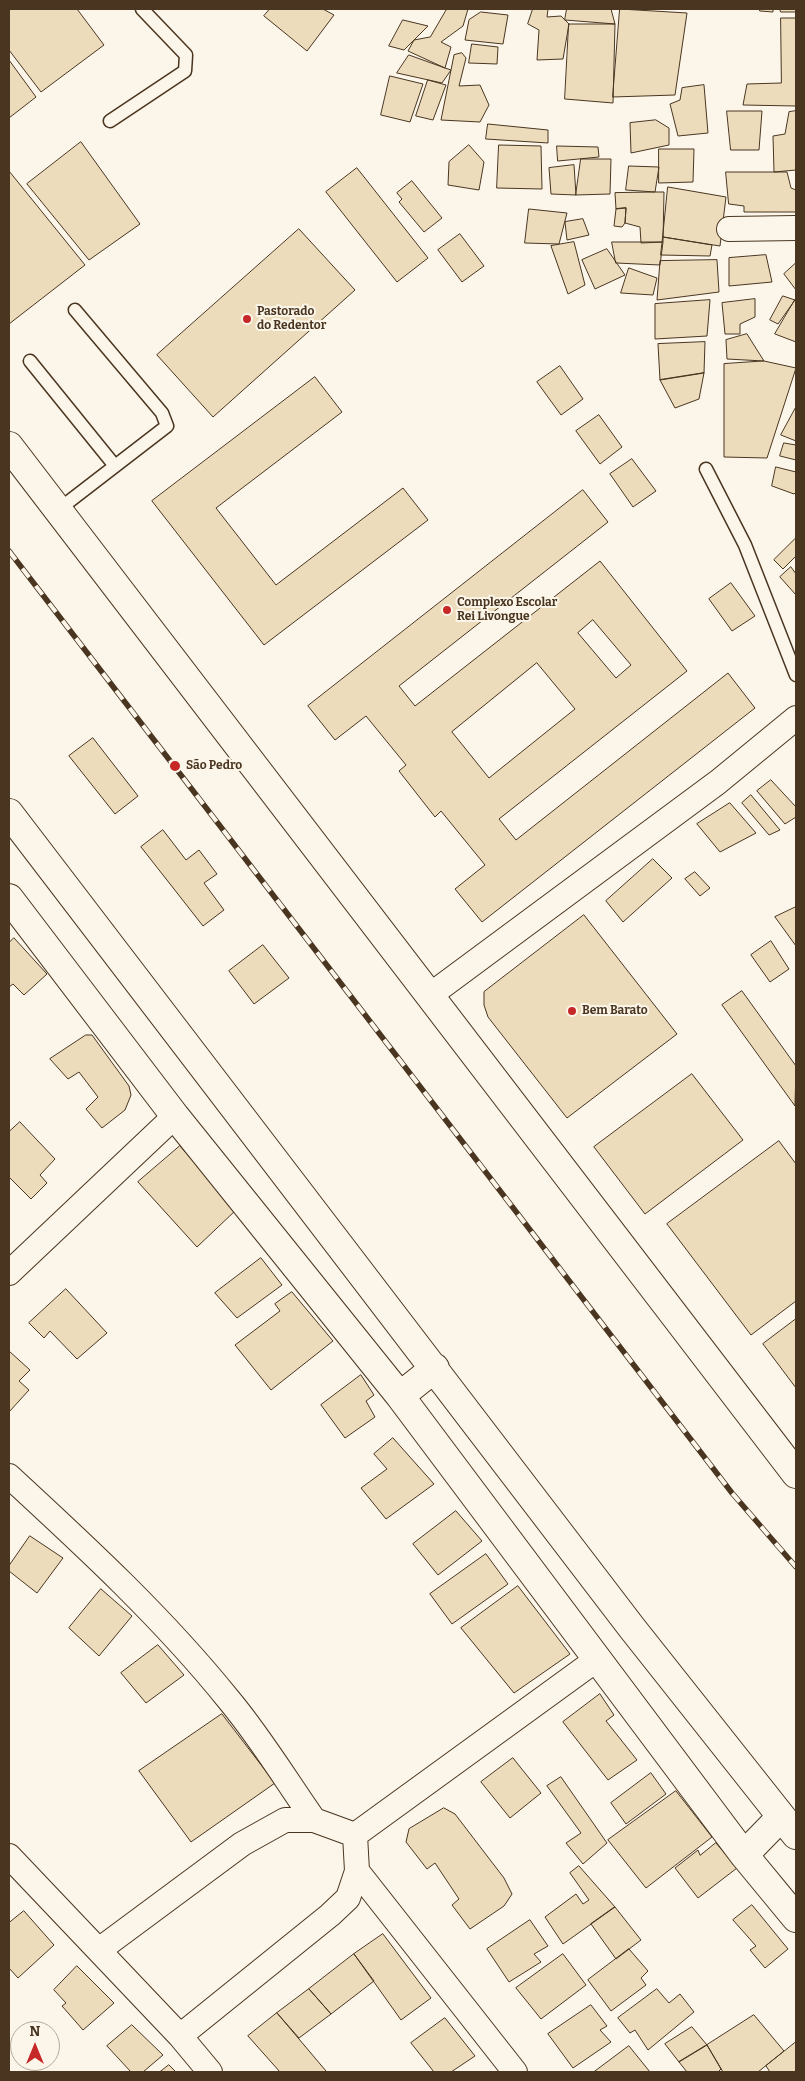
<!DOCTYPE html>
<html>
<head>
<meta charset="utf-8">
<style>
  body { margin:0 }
  #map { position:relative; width:805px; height:2081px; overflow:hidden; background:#fbf6e9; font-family:Bitter,serif }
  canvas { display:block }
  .frame { position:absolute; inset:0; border:10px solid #4a3520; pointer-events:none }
  .north { position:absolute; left:10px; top:2021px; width:50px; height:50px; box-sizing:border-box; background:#fbf6e9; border:1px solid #b4a999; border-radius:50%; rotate:0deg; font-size:14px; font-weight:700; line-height:20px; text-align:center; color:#4a3520 }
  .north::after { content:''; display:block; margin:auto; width:18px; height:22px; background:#c62828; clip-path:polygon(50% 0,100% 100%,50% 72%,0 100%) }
</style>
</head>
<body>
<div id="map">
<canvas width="805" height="2081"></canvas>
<div class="frame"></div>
<div class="north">N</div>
</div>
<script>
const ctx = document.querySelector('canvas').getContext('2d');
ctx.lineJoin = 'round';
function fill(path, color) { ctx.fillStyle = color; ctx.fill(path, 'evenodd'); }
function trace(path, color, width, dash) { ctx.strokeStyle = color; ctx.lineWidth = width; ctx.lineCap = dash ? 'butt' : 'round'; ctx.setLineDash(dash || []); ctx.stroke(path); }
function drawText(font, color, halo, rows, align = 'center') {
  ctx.font = font + ' Bitter,serif'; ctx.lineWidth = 4; ctx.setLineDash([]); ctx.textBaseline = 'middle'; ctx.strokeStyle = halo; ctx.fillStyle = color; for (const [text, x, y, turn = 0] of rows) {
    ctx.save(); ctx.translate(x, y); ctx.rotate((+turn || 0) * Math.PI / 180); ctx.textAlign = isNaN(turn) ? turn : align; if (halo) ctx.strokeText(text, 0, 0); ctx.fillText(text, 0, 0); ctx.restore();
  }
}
const building = new Path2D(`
  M9 9H77L104 45 41 92 9 50Z
  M270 9H323L334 15 307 51 264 16Z
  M447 9H468L463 26 441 42 451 47 445 68 408 51 414 40 430 37Z
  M533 9H548L547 17 561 16 569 24 563 59 537 60 539 30 528 24Z
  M567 9H611L615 24 565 20Z
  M620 9 687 13 675 95 613 97Z
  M760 9H773V12L760 11Z
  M780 9H796V12H781Z
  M481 12 508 15 503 44 465 40 469 20Z
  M781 18H796V106L743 105 747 84 781 83Z
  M403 20 428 26 404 50 389 46Z
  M569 24H615L613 103 565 99Z
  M472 44 498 47 497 64 469 63Z
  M462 53 466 58 459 86 480 85 489 105 480 122 441 120 454 55Z
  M409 55 445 68 451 70 442 83 397 73Z
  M9 60 36 97 9 118Z
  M390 76 423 84 410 122 381 115Z
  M428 80 446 85 433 120 416 116Z
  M704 85 708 133 678 136 670 104 680 100 682 88Z
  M727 111H762L759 150H731Z
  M796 111V170L774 172 773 136 785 134 789 112Z
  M656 120 669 128V145L631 153 630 123Z
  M488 124 548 130V143L486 139Z
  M81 142 140 224 89 260 27 184Z
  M469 145 484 162 479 190 448 185 449 162Z
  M499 145 541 146 542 189 497 188Z
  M557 146 598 147 599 157 558 161Z
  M659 149H694L693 182 659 183Z
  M581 159H611L610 194 576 195Z
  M574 165 576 195 551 194 549 168Z
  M629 166 659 167 655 192 626 190Z
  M357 168 428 258 397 282 326 192Z
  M9 171 85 265 9 324Z
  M726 172H787L791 188 796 190V212H744V206L729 204Z
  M412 181 442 218 424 232 399 202 402 199 397 193Z
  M668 187 726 197 720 246 663 237Z
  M655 192H664L663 242 641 243 640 227 625 223 626 208 616 209 615 193Z
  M626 208 625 223 622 227 614 226 616 209Z
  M529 209 567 213 559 244 525 243Z
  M583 219 589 235 567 240 565 222Z
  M299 229 355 290 213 417 157 355Z
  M460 234 484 266 462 282 438 250Z
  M663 237 712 245 710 256 661 255Z
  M574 242 585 285 568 294 551 246Z
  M612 242H663L660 265 616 263Z
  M607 249 625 275 595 289 582 260Z
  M766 255 772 282 729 286V258Z
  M717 260 719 292 657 300 660 261Z
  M796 263V290L784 274Z
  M629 268 657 278 653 295 621 293Z
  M783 296 795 300 778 324 770 320Z
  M755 299V317L740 324V334H725L722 303Z
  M710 300 707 336 655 339V304Z
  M795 300 796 301V342L775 334Z
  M747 334 764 361 727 359 726 340Z
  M705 342 704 373 660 380 658 344Z
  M764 361 796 368 767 458 724 457V364Z
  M560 366 583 399 561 415 537 382Z
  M704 373 699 399 675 408 660 380Z
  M315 377 342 412 216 508 276 585 403 488 428 520 264 645 152 501Z
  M796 407V441L781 435Z
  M599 415 622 447 600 464 576 431Z
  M784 443 796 445V460L780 456Z
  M632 459 656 491 633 507 610 474Z
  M776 467 796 472V492L794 494 772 486Z
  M583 490 608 522 399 686 415 706 600 561 687 671 499 819 516 840 728 673 755 708 482 922 455 889 485 865 441 811 435 817 399 771 406 765 366 716 335 740 308 706ZM593 620 631 665 616 678 578 633ZM537 663 575 709 489 778 452 732Z
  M796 538V556L783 569 774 560Z
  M791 567 796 574V595L780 577Z
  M731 583 755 616 732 631 709 599Z
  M93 738 138 796 115 814 69 756Z
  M771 780 796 807V817L785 824 757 791Z
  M751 795 780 830 769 835 742 803Z
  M730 803 756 833 720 852 697 824Z
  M163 830 186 860 199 850 217 874 204 883 224 910 203 926 141 847Z
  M653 859 672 878 623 922 606 901Z
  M695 872 710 888 700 896 685 879Z
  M796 907V946L775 917Z
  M584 915 677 1034 567 1118 488 1017 484 1005V992Z
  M14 938 47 974 24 995 13 984 9 987V943Z
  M771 941 789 969 770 982 751 955Z
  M263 945 289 978 254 1004 229 971Z
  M742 991 796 1066 795 1106 722 1005Z
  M86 1035H92L129 1086 131 1095 125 1110 102 1128 86 1109 98 1097 79 1072 68 1079 50 1059Z
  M692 1074 743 1140 645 1214 594 1147Z
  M20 1122 55 1159 40 1175 47 1183 31 1199 9 1177V1132Z
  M779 1141 796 1164V1301L751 1335 667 1224Z
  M180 1146 236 1210 197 1247 138 1182Z
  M261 1258 282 1285 237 1318 215 1293Z
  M66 1289 107 1333 77 1359 50 1331 44 1338 29 1323Z
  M292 1292 333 1341 271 1390 235 1345 280 1311 275 1304Z
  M796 1319V1388L763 1344Z
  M9 1351 30 1370 19 1381 29 1390 9 1412Z
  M361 1375 374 1395 366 1401 375 1417 345 1438 321 1405Z
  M393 1438 434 1484 386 1519 361 1488 387 1469 374 1454Z
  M456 1511 482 1541 438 1575 413 1544Z
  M30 1536 63 1558 37 1593 9 1571V1566Z
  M486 1554 508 1584 452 1624 430 1594Z
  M518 1586 570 1654 514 1693 461 1628Z
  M101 1589 132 1616 99 1656 69 1628Z
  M158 1645 184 1675 146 1703 121 1673Z
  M600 1694 614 1715 606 1721 637 1760 608 1780 563 1722Z
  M222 1714 275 1783 191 1842 139 1771Z
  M513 1758 541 1793 510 1818 481 1782Z
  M651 1773 666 1794 626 1824 611 1803Z
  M561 1777 607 1843 583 1864 566 1843 581 1833 547 1786Z
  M676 1791 712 1837 646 1888 608 1840Z
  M444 1808 455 1814 504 1878 512 1894 504 1906 470 1929 452 1905 459 1899 435 1863 427 1869 406 1842 409 1829Z
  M716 1843 737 1868 698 1898 675 1868 698 1850 700 1855Z
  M579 1866 615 1907 563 1944 545 1917 576 1894 583 1904 589 1900 570 1873Z
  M752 1905 788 1949 765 1968 750 1950 756 1946 733 1920Z
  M615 1907 641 1940 616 1959 591 1924Z
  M24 1911 54 1945 18 1978 9 1968V1923Z
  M530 1920 548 1946 534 1954 541 1962 509 1982 487 1949Z
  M383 1934 431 1998 401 2020 354 1954Z
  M629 1949 648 1971 641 1978 646 1985 611 2011 588 1980Z
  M354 1954 374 1981 331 2014 309 1989Z
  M563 1954 586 1985 541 2019 516 1988Z
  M77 1966 114 2003 83 2030 62 2006 66 2003 54 1990Z
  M309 1989 331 2014 299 2038 277 2013Z
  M657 1989 669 2003 680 1994 694 2012 648 2050 635 2030 630 2033 618 2018Z
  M591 2005 607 2026 600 2030 611 2042 573 2068 548 2034Z
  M277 2013 326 2071 324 2072H280L248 2036Z
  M754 2015 784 2051 758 2072H723L707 2045Z
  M445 2018 475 2056 451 2072H434L411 2043Z
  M132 2025 163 2055 143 2072H131L107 2046Z
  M692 2027 707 2045 679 2062 665 2044Z
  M796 2042V2072H770L766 2066Z
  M707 2045 721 2069 718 2072H687L679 2062Z
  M629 2046 650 2072H594Z
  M169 2065 176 2072H160Z`);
fill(building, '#ecdcbc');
trace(building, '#4a3520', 1);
const lane = new Path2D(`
  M110 121 185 71 186 55 142 9
  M30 361 115 466
  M706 469 745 545 796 675
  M58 510 167 426 162 413 75 310`);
const street = new Path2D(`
  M729 229 796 228
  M429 996 718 782 796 718
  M9 1273 175 1116
  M9 1476C86 1547 163 1618 229 1700 260 1737 286 1780 314 1820
  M355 1835 596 1660
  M9 1856 180 2036 210 2072
  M357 1871 515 2072
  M99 1950 242 1844 285 1820H314L355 1835
  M180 2036 330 1915 348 1898 357 1871 355 1835`);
const primary = new Path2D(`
  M9 446 796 1474
  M9 813 632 1628 796 1835
  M9 898 175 1116 400 1396 744 1855 796 1918
  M400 1396 435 1368
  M744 1855 781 1817`);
trace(lane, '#4a3520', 15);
trace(street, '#4a3520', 26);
trace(primary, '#4a3520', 30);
trace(lane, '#fbf6e9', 12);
trace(street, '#fbf6e9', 24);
trace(primary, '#fbf6e9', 28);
const rail = new Path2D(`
  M9 551 732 1493 796 1567`);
trace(rail, '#4a3520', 5.5);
trace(rail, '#fbf6e9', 4, [11]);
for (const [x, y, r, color] of [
  [247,319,5,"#c62828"],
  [447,610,5,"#c62828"],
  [175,766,6,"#c62828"],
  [572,1011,5,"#c62828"]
]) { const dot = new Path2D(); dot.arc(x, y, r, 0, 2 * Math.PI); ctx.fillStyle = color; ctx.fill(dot); trace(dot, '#fbf6e9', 2); }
drawText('bold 12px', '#4a3520', '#fbf6e9', [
  ["Pastorado",257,312],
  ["do Redentor",257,326],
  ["Complexo Escolar",457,603],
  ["Rei Livongue",457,617],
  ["São Pedro",186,766],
  ["Bem Barato",582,1011]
], 'left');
</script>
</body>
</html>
